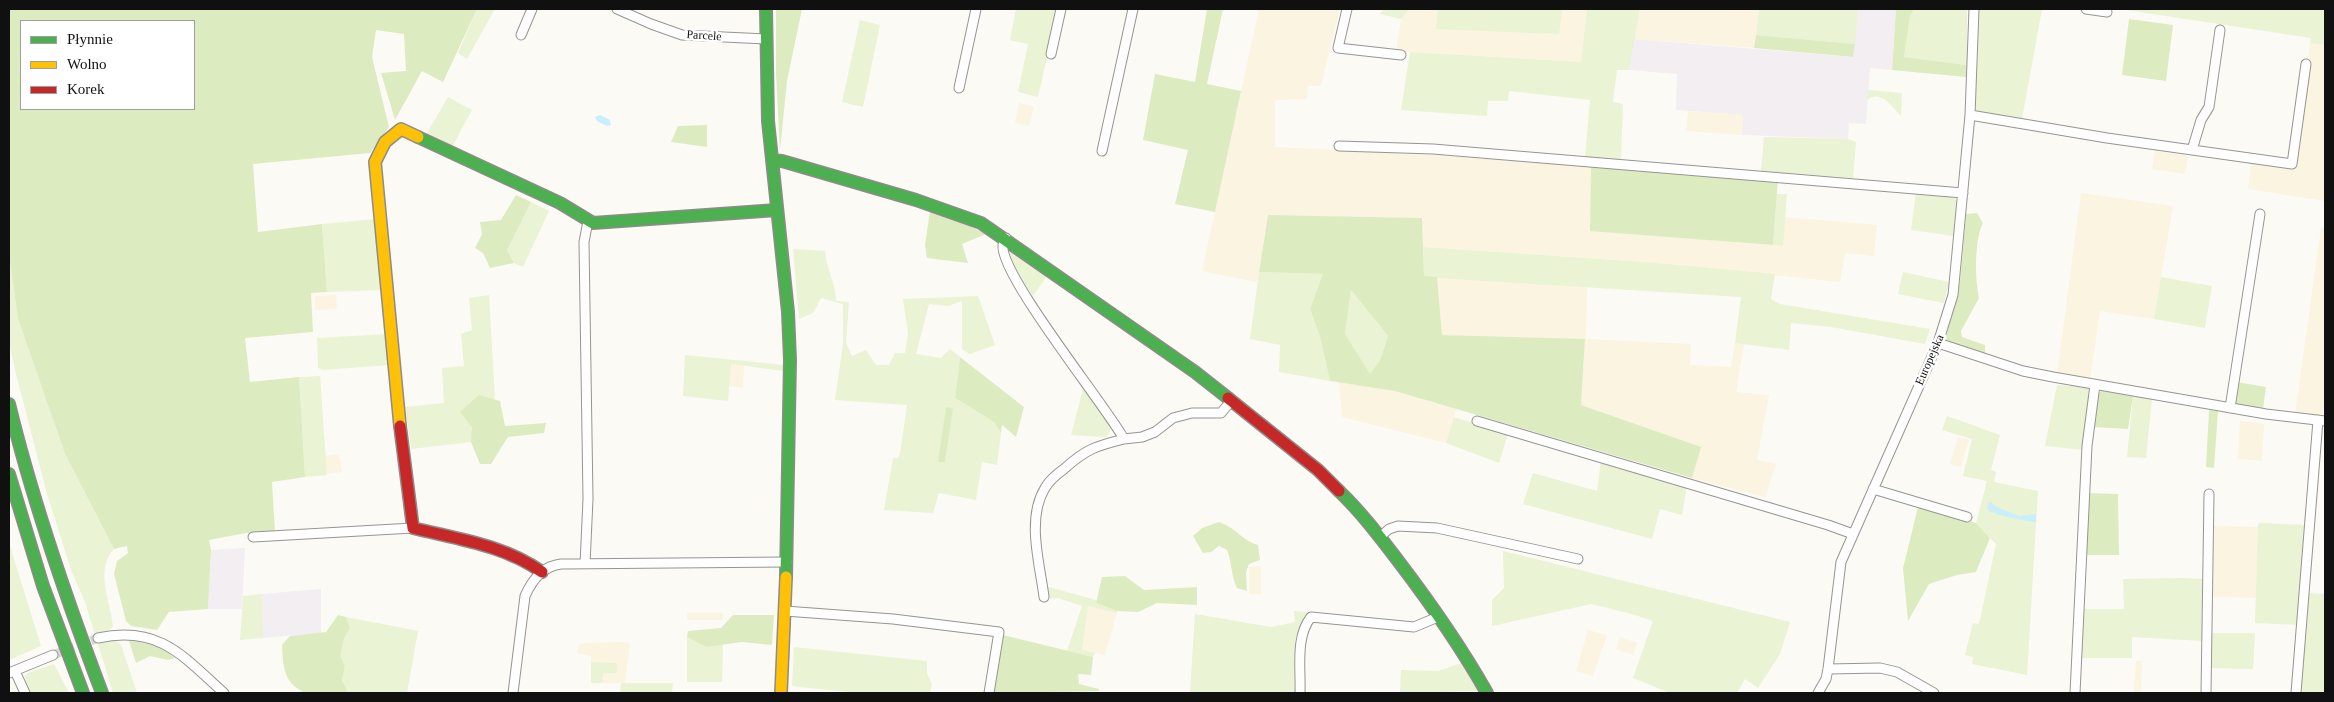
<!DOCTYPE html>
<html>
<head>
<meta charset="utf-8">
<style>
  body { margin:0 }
  #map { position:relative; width:2334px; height:702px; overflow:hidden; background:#fcfaf5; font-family:"Times New Roman",serif }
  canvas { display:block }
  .frame { position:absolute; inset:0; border:10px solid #101010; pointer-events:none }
  .legend { position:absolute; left:20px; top:20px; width:175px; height:90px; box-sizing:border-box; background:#fff; border:1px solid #9f9f9f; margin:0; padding:6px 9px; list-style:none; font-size:15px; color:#101010 }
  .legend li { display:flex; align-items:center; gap:10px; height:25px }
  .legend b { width:25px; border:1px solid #9f9f9f }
</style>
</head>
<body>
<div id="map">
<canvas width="2334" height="702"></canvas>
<div class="frame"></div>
<ul class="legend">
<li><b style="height:6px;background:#4caf50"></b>Płynnie</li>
<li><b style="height:6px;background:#ffc107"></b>Wolno</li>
<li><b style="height:6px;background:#c62828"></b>Korek</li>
</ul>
</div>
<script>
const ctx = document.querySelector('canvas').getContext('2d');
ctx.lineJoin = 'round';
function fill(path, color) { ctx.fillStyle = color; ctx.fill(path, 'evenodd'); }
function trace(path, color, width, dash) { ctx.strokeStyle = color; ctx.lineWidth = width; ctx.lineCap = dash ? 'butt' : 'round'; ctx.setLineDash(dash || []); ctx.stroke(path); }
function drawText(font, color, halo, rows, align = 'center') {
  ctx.font = font + ' "Times New Roman",serif'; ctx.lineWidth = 5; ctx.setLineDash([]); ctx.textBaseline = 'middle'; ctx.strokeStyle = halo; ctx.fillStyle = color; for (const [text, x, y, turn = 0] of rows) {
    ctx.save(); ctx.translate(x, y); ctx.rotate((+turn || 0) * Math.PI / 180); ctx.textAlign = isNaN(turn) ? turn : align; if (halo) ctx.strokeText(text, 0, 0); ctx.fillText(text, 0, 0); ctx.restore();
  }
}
fill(new Path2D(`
  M1858 9H1896L1892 70 1870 68 1866 124 1849 123 1848 139 1742 135 1743 115 1676 110 1677 74 1629 70 1634 39 1853 57Z
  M245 548 242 609H208L211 550Z
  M321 589V633L263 638 262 594Z`), '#f3eef2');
fill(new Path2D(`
  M1259 9H1340L1321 86H1308L1307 99 1275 100V147L1436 155 1591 167 1590 230 1782 246 1785 217 1877 225 1874 256 1845 253 1840 282 1645 262 1423 247 1422 218 1268 215 1257 282 1202 271Z
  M1409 9H1587L1581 62 1396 51 1401 19Z
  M1640 9H1759L1754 48 1634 39Z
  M2310 43 2325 45V201L2248 189 2251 162 2294 167Z
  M1019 103 1034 107 1029 126 1015 123Z
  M1688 111 1743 115 1742 135 1686 131Z
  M2155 151 2188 156 2185 174 2152 169Z
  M2081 193 2173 206 2154 319 2100 311 2090 381 2057 375Z
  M2321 228 2325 229V395L2322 417 2295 414Z
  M1437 277 1587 287 1586 339 1691 344 1690 365 1731 367 1735 343 1744 344 1736 392 1769 395 1757 460 1776 464 1765 497 1692 478 1700 447 1581 405 1585 339 1442 335Z
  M336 295 337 309 315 310V296Z
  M730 364 744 366 743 388 729 386Z
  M1339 382 1395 391 1456 409 1446 443 1342 417Z
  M2240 421 2264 424 2262 461 2238 459Z
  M1958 437 1969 440 1961 467 1950 464Z
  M339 454 342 472 327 474 325 456Z
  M2212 526 2258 527 2256 598 2211 597Z
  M1261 566V594H1249V567Z
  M1088 605 1117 613 1105 655 1082 650Z
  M687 613H723V620H687Z
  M1588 630 1607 635 1593 676 1576 671Z
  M1620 637 1637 643 1633 655 1616 649Z
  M625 642 630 644 625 683H602V673L617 663 591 662V656L577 653 578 645 585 643Z
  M2136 661H2142L2141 693H2134Z`), '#faf4e0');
fill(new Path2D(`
  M477 9H495L467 59 458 53Z
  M1016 9H1058L1038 97 1018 92 1028 44 1010 40Z
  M1384 9H1409L1401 19 1380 14Z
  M1438 9H1562L1559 34 1436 29Z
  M1587 9H1640L1629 70H1617L1613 102 1623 104 1621 160 1585 157 1590 100 1509 91 1508 101H1488L1487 116 1401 110 1410 52 1581 62Z
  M1759 9H1858L1855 44 1756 35Z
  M1914 9H1967V65L1904 57 1910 17Z
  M1978 9H2042L2022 119 1975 112Z
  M2120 9H2325V45L2310 43 2311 38Z
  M860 20 880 25 863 107 842 102Z
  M1868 90 1902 93 1901 116C1892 107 1881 89 1867 100Z
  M448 97 472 110 452 147 426 135Z
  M1764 137 1848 139 1856 142 1853 178 1761 171Z
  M1916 192 1953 196 1957 202 1954 236 1911 230Z
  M1777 194H1787L1783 246 1773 245Z
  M531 202 549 211 523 267 514 263 507 250Z
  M376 219 384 290 327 292 322 224Z
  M1423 247 1645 262 1775 274 1771 299 1780 304 1930 329 1925 344 1831 327 1791 323 1789 350 1735 343 1741 297 1424 277Z
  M1010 248 1047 276 1033 296 1015 272 1008 252Z
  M793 249 825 251C826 269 836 283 836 301L849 302 846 343 852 356 866 350 876 365H889L895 353H905L908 333 903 299 978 296 995 345 970 354 962 349V301L948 306 929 304 916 354 941 358 950 349 960 357 955 398 994 422 1001 433 997 465 982 462 976 500 939 493 933 513 884 510 893 458H898L900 454 907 405 835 400 843 344V304L821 298 813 313 799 319ZM953 408 945 462H939L943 440Z
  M9 254 18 319 65 454 114 549C94 570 111 602 113 627L105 632H94L85 602 71 570 47 494 16 374 9 342Z
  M1259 272 1324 274 1310 309 1320 337 1330 381 1279 372 1280 345 1250 339Z
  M1903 272 1949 282 1944 303 1898 294Z
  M2161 277 2212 286 2205 328 2154 319Z
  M1351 290 1388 336 1380 360 1370 375 1345 334Z
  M489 295 495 400 479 396 471 442 411 449 405 407 444 403 442 368 464 366 461 334 472 330 469 298Z
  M388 334 389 365 323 370 318 368 317 338Z
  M685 355 784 365V371L731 364 728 401 683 396Z
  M320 376 327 475 305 477 299 377Z
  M2057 385 2089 387 2084 450 2045 446Z
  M1083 389 1111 423 1110 432 1106 437 1071 435Z
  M2133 396 2152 399 2146 458 2127 457Z
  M1947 416 2000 435 1991 470 1996 472 1994 482 2038 491 2027 675 1972 664 1973 657 1965 655 1973 623 1979 624 1996 544 1976 523 1987 481 1963 476 1972 439 1942 430Z
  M1454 417 1508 434 1499 463 1446 443Z
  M1601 461 1687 486 1682 515 1660 509 1652 539 1523 504 1533 473 1597 491Z
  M2258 523 2306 525 2299 625 2255 623Z
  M9 543 41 646 9 660Z
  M1503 551 1790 622 1780 654 1758 688 1745 679 1737 693H1670L1633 678 1653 621 1632 614 1591 604 1492 626V600L1504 588Z
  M2183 578 2204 579 2203 641 2132 637V658H2080L2082 609H2124L2123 579Z
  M1045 586 1096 600V603L1117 611V613L1088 606 1082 650 1095 653 1093 657 1067 651 1082 606 1058 598 1046 599Z
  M2309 593 2325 594V693H2301Z
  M262 594 263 638 240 640 243 596Z
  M1294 611 1309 612C1289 632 1295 668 1295 693H1190L1195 614 1271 627 1295 622Z
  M346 617 418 631 407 693 346 692 342 680 345 666 339 656 344 639 350 628Z
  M2211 633H2255L2253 669 2210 668Z
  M687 637 706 647 723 644 722 682H687Z
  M115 640 121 645 137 693H113L98 644Z
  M794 647 927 661V674L932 684 930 693H857L792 686Z
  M591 662 617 663V673H603L602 683H591Z
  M1461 663 1478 691 1400 693 1401 670 1438 671Z
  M54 664 69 693H30L26 685 27 684 25 676 28 673Z
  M621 683H673L672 693H620Z`), '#eaf3d3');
fill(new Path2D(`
  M9 9H477L443 82 422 71 395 120 381 73 406 71 404 34 376 30 372 57 389 127 370 153 253 164 258 232 322 224 327 292 311 293 313 332 245 338 250 382 299 377 305 477 272 482 275 532 246 533 209 540 211 550 208 609 169 612 157 630 131 626 126 621 114 574 117 561 128 553 127 546 114 549 65 454 18 319 9 254ZM21 21H194V109H21Z
  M776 9H802L787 81 780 150 776 74Z
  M1207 9H1223L1207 84 1241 91 1215 212 1175 204 1188 150 1143 140 1155 74 1195 82Z
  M1896 9H1914L1910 17 1904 57 1967 65 1966 77 1892 70Z
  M2129 19 2173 25 2166 81 2122 75Z
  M1756 35 1855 44 1853 57 1754 48Z
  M707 125V147L671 142 678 126Z
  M1591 167 1778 180 1773 245 1590 231Z
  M516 195 531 202 507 250 514 263 490 268 483 253 475 248 482 234 480 222 501 220Z
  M930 211 942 213 986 234 962 244 968 263 927 258 925 245Z
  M1977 213 1983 223C1974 241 1975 279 1979 298L1961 331 1962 337 1985 345V353L1947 341 1946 337 1960 282 1966 214Z
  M1268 215 1422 218 1424 276 1437 277 1442 335 1585 339 1581 405 1701 447 1692 478 1395 391 1330 381 1320 337 1310 309 1323 274 1259 272ZM1351 290 1388 336 1380 360 1370 374 1345 334Z
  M960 357 1024 407 1016 437 1002 425 1001 433 994 422 955 398Z
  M2237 382 2266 387 2263 409 2234 405Z
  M2102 391 2133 396 2128 429 2093 427 2097 395Z
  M479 395 500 401 505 426 546 423 544 433 508 437 491 464H480L471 442 472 427 460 412Z
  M946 407 953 409 945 462H938Z
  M2209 410 2218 411 2214 468 2206 467Z
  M2088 493 2118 494 2119 555H2084Z
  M1918 507 1976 523 1990 538 1976 572 1957 575 1929 584 1908 621 1903 568Z
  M1219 522C1237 528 1241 540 1258 545L1260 560 1249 564 1246 572 1247 591 1237 588C1231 575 1232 563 1227 550L1219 546 1211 552 1203 553 1193 536 1202 528Z
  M1125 576 1144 590 1197 587V605L1157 603 1138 612 1117 611 1096 603 1102 577Z
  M338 615 346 617 350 628 344 639 340 656 345 666 342 680 348 693H301L302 691C283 682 283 664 282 645L290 636 326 632Z
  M733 615H774L772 645 742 642 706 647 687 637 688 631 721 628Z
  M1003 635 1093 657 1091 675 1078 674 1079 684 1099 689V691L992 693Z
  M130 640 161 647 175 658 168 660 150 656 136 663 129 641Z`), '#dcecc0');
fill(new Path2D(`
  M600 115 610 120 611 125 607 126 597 121 595 117Z
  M1990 502 1997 507 2019 516 2036 514V522C2027 522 1997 515 1989 511L1987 506Z`), '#c8effa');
trace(new Path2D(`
  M53 655 98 638`), '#d9d7d3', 9, [9, 4.5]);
const street = new Path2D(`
  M617 9 651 24 682 35 766 39
  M1347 9 1338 48 1401 55
  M2086 9 2107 12
  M521 35 532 9
  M1051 54 1061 9
  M959 88 976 9
  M1970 115 2107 138 2292 164 2306 64
  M1339 146 1433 149 1963 193
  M2192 150 2201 120 2209 107 2220 30
  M1102 151 1133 9
  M1006 238C1005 240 1003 244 1003 245 999 274 1106 406 1124 439L1142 437 1155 432 1173 418 1192 413H1221L1231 401
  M1938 343 2023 371 2053 377 2266 414 2325 421
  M2230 408 2260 214
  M1477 421 1828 525 1853 534
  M1873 489 1967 517
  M253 537 413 528
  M1380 537 1389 529 1398 526 1437 528 1578 559
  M585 564 588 499 584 242 588 221
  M1044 597C1040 564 1026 519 1045 488 1049 481 1057 474 1064 469 1086 449 1096 446 1124 439
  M785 611 893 619 999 632 989 693
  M98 638C159 625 183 656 224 693
  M1828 669 1880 668 1897 672 1934 693
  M15 671 25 693
  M9 673 53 655
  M513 693 525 596C532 580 543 566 561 564L787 562
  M1300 693C1301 669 1295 637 1311 617L1414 627 1438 617
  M1818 693 1826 679 1828 669 1841 562 1938 343 1953 295 1970 115 1974 9
  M2075 693 2087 446 2095 385
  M2206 693 2209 494
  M2296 693 2318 420`);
const fast = new Path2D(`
  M766 9 768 121 788 312 790 360 786 577
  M418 137 560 203 593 223 777 210
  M772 160 782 161 916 200 981 223 1195 372 1228 398
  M9 404C33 503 66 598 102 693
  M9 474 43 586 83 693
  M1339 491C1361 512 1380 537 1399 562 1431 604 1461 647 1487 693`);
const slow = new Path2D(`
  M400 426 375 162 385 142 401 129 418 137
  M781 693 786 577`);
const jam = new Path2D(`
  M1228 398 1318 470 1339 491
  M400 426 413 528C457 539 504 545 542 572`);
trace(street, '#969593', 11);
trace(fast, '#8d8c8a', 14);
trace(slow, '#8d8c8a', 14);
trace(jam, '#8d8c8a', 14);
trace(street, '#fffefe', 9);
trace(fast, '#4caf50', 11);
trace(slow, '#ffc107', 11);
trace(jam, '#c62828', 11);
drawText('12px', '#101010', '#fff', [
  ["Parcele",704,36,4],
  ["Europejska",1930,360,-66]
]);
</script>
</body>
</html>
